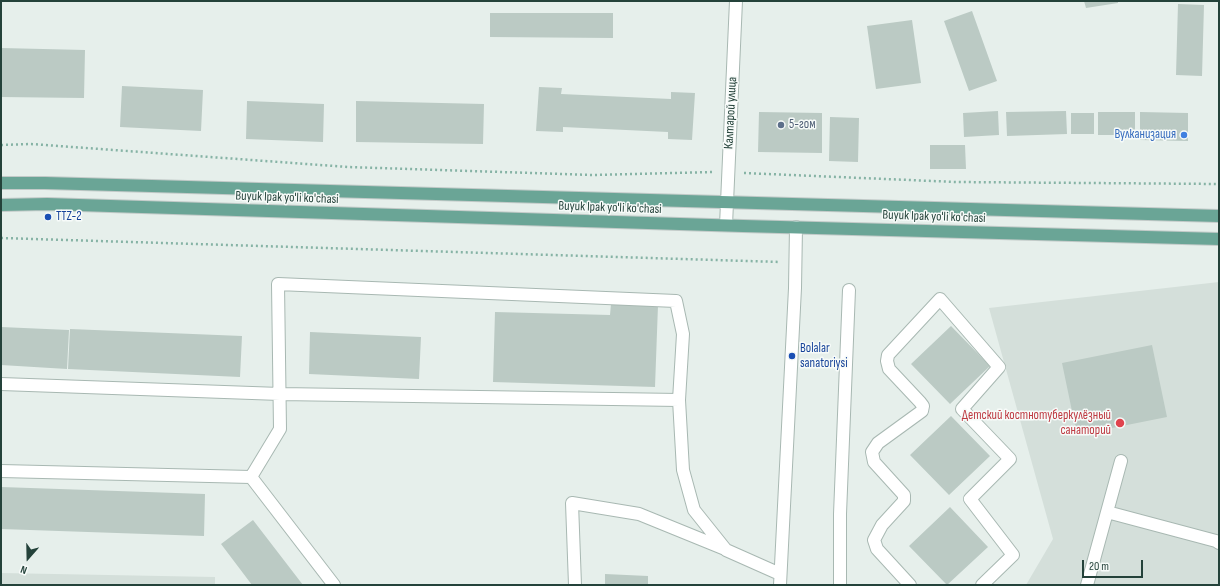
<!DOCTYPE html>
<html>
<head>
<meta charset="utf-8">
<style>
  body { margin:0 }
  #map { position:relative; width:1220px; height:586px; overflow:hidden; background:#e6efeb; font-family:"Sofia Sans Condensed",sans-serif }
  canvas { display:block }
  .frame { position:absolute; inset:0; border:2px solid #24423a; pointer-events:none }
  .north { position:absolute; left:8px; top:538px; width:40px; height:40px; -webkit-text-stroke:3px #f7fbf9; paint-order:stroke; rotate:200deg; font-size:11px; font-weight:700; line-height:16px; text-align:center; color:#24423a }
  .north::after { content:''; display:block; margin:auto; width:14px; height:18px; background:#24423a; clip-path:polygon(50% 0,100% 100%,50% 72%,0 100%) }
  .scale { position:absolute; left:1082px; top:560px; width:61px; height:18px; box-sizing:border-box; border:2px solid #24423a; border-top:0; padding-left:5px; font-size:12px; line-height:14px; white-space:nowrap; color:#24423a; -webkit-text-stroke:3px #f7fbf9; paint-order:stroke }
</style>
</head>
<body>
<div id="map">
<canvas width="1220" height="586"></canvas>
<div class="frame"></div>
<div class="north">N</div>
<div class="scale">20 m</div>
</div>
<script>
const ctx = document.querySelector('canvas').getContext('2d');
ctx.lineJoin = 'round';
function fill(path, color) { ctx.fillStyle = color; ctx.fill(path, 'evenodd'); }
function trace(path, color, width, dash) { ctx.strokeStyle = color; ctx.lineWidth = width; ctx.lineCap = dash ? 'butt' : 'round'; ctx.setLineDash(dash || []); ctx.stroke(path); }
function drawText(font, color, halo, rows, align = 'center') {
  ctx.font = font + ' "Sofia Sans Condensed",sans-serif'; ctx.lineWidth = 3; ctx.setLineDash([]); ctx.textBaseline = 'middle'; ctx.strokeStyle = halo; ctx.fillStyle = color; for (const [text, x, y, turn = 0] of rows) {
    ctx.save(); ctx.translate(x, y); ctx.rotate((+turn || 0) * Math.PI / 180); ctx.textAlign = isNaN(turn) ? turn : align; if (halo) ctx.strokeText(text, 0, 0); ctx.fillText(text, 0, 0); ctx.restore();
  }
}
fill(new Path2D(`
  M1219 282V585H1026L1053 539 989 308Z
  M1 573 215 577V585H1Z`), '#d4dfda');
fill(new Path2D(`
  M1084 1H1118V3L1086 8Z
  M1178 4 1204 5 1202 76 1176 75Z
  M972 11 997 81 969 91 944 21Z
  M490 13H613V38L490 37Z
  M912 20 921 83 876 89 867 26Z
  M1 48 85 50 84 98 1 97Z
  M122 86 203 90 201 131 120 127Z
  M539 87 562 88 561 94 671 99V92L695 93 692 140 668 139V132L563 127V132L536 131Z
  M247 101 324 104 323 142 246 139Z
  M356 101 484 104 483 144 356 142Z
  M998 111 999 135 964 137 963 113Z
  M1066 111 1067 134 1007 136 1006 112Z
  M759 112 822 113V153L758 152Z
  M1098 112H1135V135H1098Z
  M1140 112 1188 113V141L1140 140Z
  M1071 113H1094V134H1071Z
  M830 117 859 118 858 162 829 161Z
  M930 145H965L966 169H930Z
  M611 304 658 305 655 387 493 382 495 312 610 315Z
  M951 326 990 366 950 404 911 364Z
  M1 327 69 330 67 369 1 365Z
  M70 329 242 336 240 377 68 369Z
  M310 332 421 337 419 379 309 374Z
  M1152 345 1167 417 1077 435 1062 363Z
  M951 416 990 456 949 495 910 455Z
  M1 487 205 494 204 536 1 529Z
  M950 507 988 547 947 585 909 546Z
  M253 520 303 585H252L221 544Z
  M605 574 648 576V585H605Z`), '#bbcac4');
const minor = new Path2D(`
  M726 225 736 1
  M1 384 280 394 679 400
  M1 471 251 477 280 429 278 284 676 301 683 334 679 400 683 470 694 510 726 550 780 574
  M251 477 334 585
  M1107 512 1216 541 1219 543
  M575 585 572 503 639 514 725 549
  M780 585 795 288 796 227
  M840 585V514L849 290
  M910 585 877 549 874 540 882 525 904 501V495L874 462 872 452 878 443 922 411 923 406 920 402 889 369 887 361 888 355 940 299 999 367 962 409 1010 459 970 499 1013 555 982 585
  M1087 585 1121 461`);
const major = new Path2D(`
  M1 183H45L1219 216
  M1 205 47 204 743 226 1219 239`);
trace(minor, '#a8b8b2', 14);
trace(major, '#c2cac8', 14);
trace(new Path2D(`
  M1 145 31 144 348 167 593 175 713 172
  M744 173 956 182 1219 184
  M1 238 780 262`), '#86b3a5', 2.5, [2, 3]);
trace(minor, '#fff', 12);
trace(major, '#6aa596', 12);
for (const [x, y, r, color] of [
  [781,125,4,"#5c6f8a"],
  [1184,135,4,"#3f7fe0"],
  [48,217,4,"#1a4fb4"],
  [792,356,4,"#1a4fb4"],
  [1120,423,5,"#e0444e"]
]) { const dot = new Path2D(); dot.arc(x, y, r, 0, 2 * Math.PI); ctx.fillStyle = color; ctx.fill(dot); trace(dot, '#f7fbf9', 1.5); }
drawText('13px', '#24423a', '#f7fbf9', [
  ["Калтарой улица",731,113,-87],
  ["Buyuk Ipak yo'li ko'chasi",287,198,2],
  ["Buyuk Ipak yo'li ko'chasi",610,208,2],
  ["Buyuk Ipak yo'li ko'chasi",934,217,2]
]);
drawText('13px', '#4e5e75', '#f7fbf9', [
  ["5-гом",789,125]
], 'left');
drawText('13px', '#366cbe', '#f7fbf9', [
  ["Вулканизация",1176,135]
], 'right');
drawText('13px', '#164399', '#f7fbf9', [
  ["TTZ-2",56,217],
  ["Bolalar",800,349],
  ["sanatoriysi",800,364]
], 'left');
drawText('13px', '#be3a42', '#f7fbf9', [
  ["Детский костнотуберкулёзный",1111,416],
  ["санаторий",1111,431]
], 'right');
</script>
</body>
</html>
